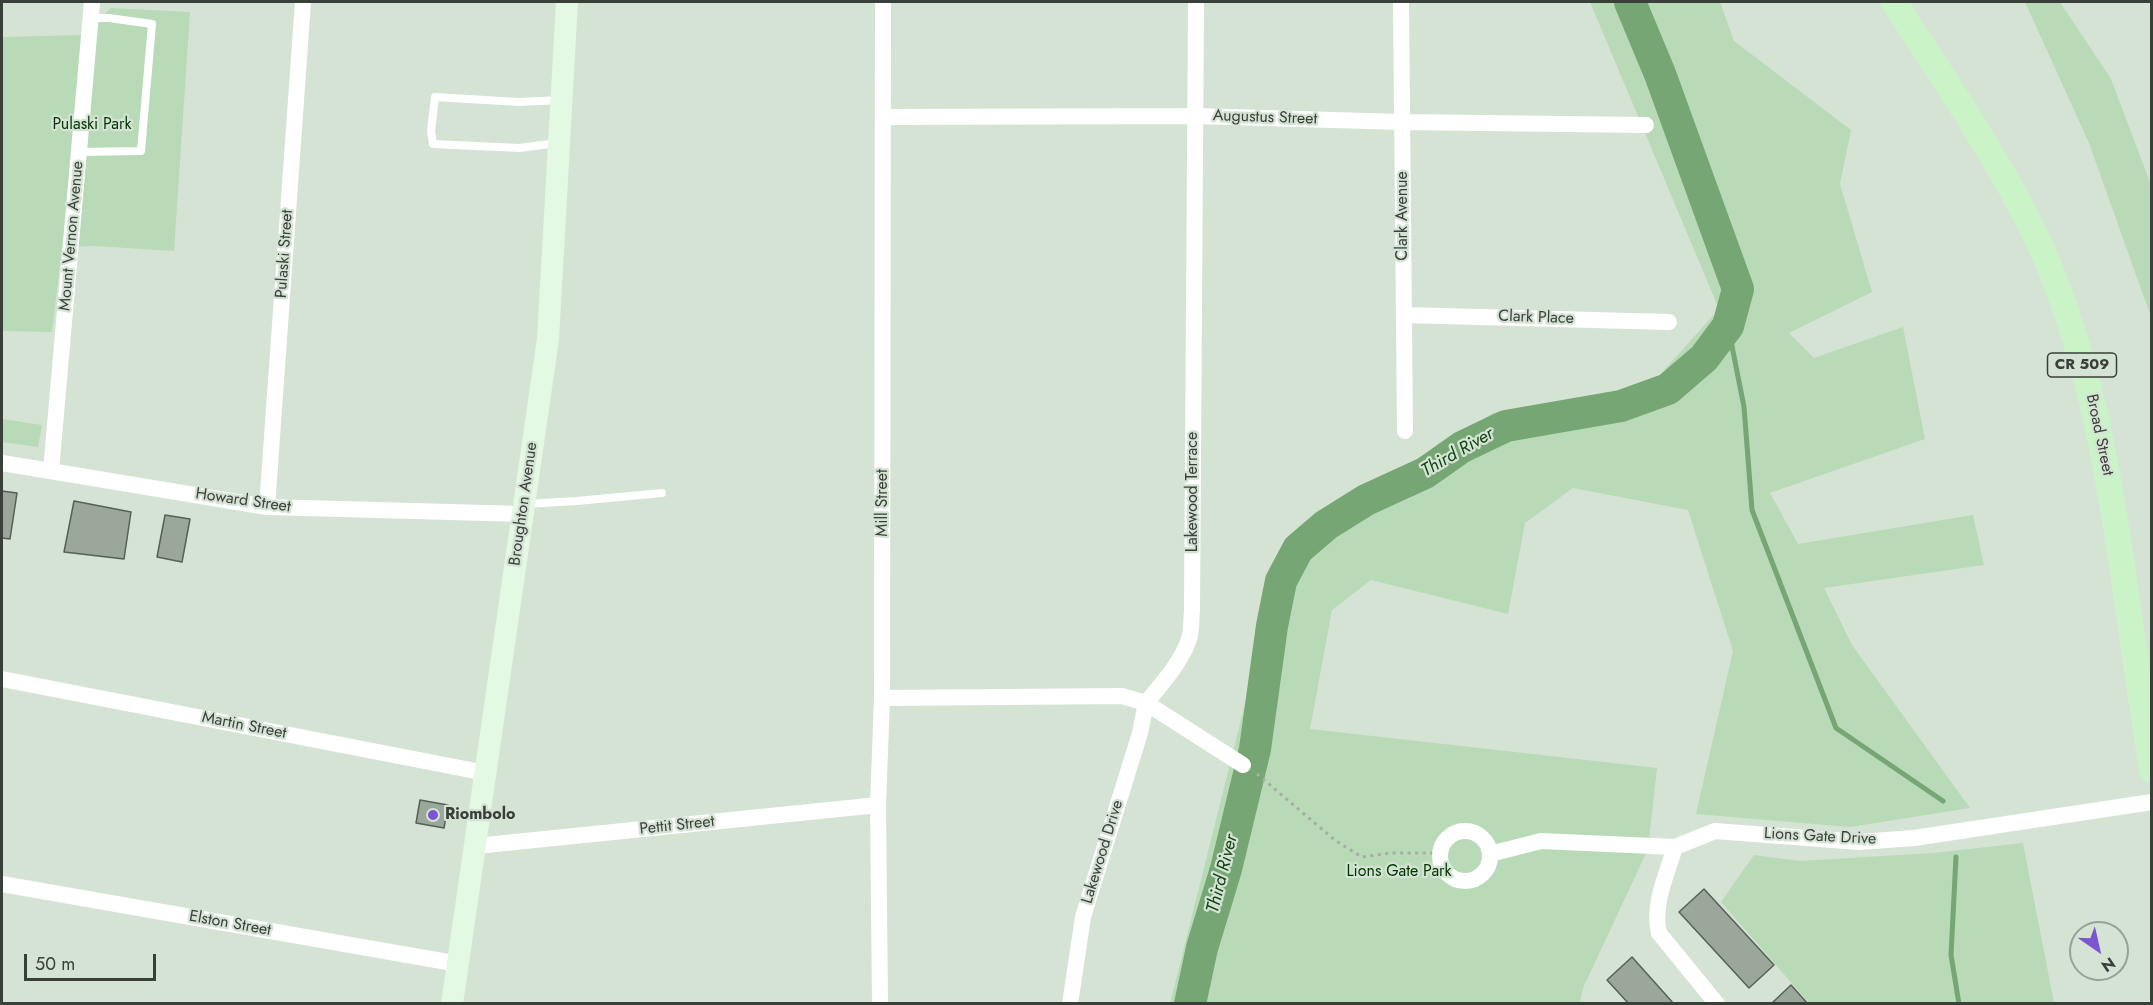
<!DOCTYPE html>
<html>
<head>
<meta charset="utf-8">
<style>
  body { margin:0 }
  #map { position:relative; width:2153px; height:1005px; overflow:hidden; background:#d5e3d4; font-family:Jost,sans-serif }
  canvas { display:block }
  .frame { position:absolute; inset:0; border:3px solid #393f39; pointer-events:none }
  .north { position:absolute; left:2069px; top:921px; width:60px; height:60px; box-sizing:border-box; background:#d5e3d4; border:2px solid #97a196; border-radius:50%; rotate:146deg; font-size:16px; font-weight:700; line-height:24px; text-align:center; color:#393f39 }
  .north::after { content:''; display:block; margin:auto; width:21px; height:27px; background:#7b56d0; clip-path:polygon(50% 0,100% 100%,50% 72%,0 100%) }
  .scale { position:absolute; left:24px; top:954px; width:132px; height:27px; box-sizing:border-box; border:3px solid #393f39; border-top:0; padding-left:8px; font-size:18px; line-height:21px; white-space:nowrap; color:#393f39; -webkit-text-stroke:4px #d5e3d4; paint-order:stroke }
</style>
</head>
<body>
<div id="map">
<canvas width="2153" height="1005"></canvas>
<div class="frame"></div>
<div class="north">N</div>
<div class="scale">50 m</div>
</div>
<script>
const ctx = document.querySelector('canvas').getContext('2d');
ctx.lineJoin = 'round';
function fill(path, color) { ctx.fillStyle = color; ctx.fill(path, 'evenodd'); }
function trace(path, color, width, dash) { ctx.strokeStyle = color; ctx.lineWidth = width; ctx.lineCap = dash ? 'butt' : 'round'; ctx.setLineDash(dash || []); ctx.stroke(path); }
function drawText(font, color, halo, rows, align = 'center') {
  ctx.font = font + ' Jost,sans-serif'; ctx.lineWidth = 4.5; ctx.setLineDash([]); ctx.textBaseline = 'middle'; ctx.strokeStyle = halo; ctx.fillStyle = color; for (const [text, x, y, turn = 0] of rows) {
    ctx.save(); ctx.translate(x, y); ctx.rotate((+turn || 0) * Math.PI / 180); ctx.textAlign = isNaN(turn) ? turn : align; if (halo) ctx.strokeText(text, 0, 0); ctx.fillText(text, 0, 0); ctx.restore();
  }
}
fill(new Path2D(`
  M1590 2H1720L1734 41 1851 130 1840 184 1872 292 1789 333 1814 358 1903 327 1925 439 1770 493 1798 544 1973 515 1984 565 1824 588 1852 645 1970 808 1850 827 1696 814 1733 651 1688 510 1573 488 1525 523 1508 614 1371 580 1332 610 1310 729 1657 768 1648 849 1583 988 1580 1003 1170 1004 1285 544 1493 413 1648 388 1719 309Z
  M2025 2H2060L2111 79 2151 185V317L2089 143Z
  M111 8 190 12 174 251 95 246 62 247 52 332 2 331V37L82 35Z
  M2 419 42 425 38 447 2 442Z
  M2023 843 2054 1003H1809L1721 902 1754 855 1800 861 1933 853Z`), '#b8dab6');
trace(new Path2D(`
  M1728 326 1744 407 1752 510 1836 728 1943 801
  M1956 857 1951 955 1959 1004`), '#75a673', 5);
trace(new Path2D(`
  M1190 1004 1202 948 1226 869 1255 749 1272 626 1281 581 1298 549 1326 525 1366 500 1425 473 1462 447 1506 426 1621 406 1668 389 1704 358 1728 326 1738 289 1660 74 1630 2`), '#75a673', 32);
const building = new Path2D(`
  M2 491 17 493 10 539 2 538Z
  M74 501 131 512 124 559 64 552Z
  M165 515 190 519 182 562 157 557Z
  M420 800 448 805 444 828 416 823Z
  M1704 889 1774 965 1749 988 1679 912Z
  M1632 957 1674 1004H1629L1607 980Z
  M1791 985 1808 1004H1771Z`);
fill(building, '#9aa79a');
trace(building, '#556154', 1.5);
trace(new Path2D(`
  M1257 774 1336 841 1362 857 1391 853H1439`), '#a3afa3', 3, [3, 4.5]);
trace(new Path2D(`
  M558 143 519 148 433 144 431 131 435 97 519 102 561 100
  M79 152 141 151 152 24 109 18H90
  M525 504 577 501 662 493`), '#fff', 8);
trace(new Path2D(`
  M1401 2 1405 431
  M883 117 1195 116 1402 122 1646 125
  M1404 315 1669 322
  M2 463 267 507 523 514
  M51 471 92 2
  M267 507 303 2
  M2 679 486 773
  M882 698 1122 696 1146 703C1162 683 1181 663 1189 639 1192 630 1191 619 1192 610L1196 2
  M1440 856a25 25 0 1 1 50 0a25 25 0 1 1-50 0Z
  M476 846 878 805
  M1675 847C1667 874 1652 905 1659 933L1717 1004
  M1490 854 1541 841 1675 847 1715 831 1859 842 1914 838 2152 802
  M2 884 459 964
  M880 1004 878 805 882 698 883 2
  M1070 1004 1083 917 1140 733 1146 703 1243 765`), '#fff', 16);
trace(new Path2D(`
  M452 1004 548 339 567 2`), '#e4f9e3', 22);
trace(new Path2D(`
  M1894 2C1944 80 1999 158 2039 243 2087 348 2106 459 2123 572 2132 638 2142 704 2152 770`), '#caf4c8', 26);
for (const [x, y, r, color] of [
  [433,815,6,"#7b56d0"]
]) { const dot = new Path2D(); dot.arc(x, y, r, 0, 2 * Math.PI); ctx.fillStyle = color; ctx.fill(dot); trace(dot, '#d5e3d4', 2); }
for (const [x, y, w] of [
  [2082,365,69]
]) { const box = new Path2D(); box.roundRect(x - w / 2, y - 12, w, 24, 4.5); ctx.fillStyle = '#d5e3d4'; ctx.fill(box); trace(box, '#393f39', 1.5); }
drawText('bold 15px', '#393f39', null, [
  ["CR 509",2082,365]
]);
drawText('16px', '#393f39', '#d5e3d4', [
  ["Augustus Street",1265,118,2],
  ["Clark Avenue",1403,216,-90],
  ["Mount Vernon Avenue",72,236,-85],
  ["Pulaski Street",285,254,-86],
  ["Clark Place",1536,318,2],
  ["Broad Street",2099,435,78],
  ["Lakewood Terrace",1193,492,-90],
  ["Howard Street",243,501,8],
  ["Mill Street",883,503,-90],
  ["Broughton Avenue",524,504,-82],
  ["Martin Street",244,726,11],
  ["Pettit Street",677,826,-6],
  ["Lions Gate Drive",1820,837,3],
  ["Lakewood Drive",1103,852,-73],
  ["Elston Street",230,924,10]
]);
drawText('16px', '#003501', '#d5e3d4', [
  ["Pulaski Park",92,125],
  ["Lions Gate Park",1399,872]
]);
drawText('bold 16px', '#393f39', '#d5e3d4', [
  ["Riombolo",445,815]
], 'left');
drawText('italic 18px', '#104411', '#d5e3d4', [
  ["Third River",1458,453,-30],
  ["Third River",1223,874,-76]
]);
</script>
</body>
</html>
